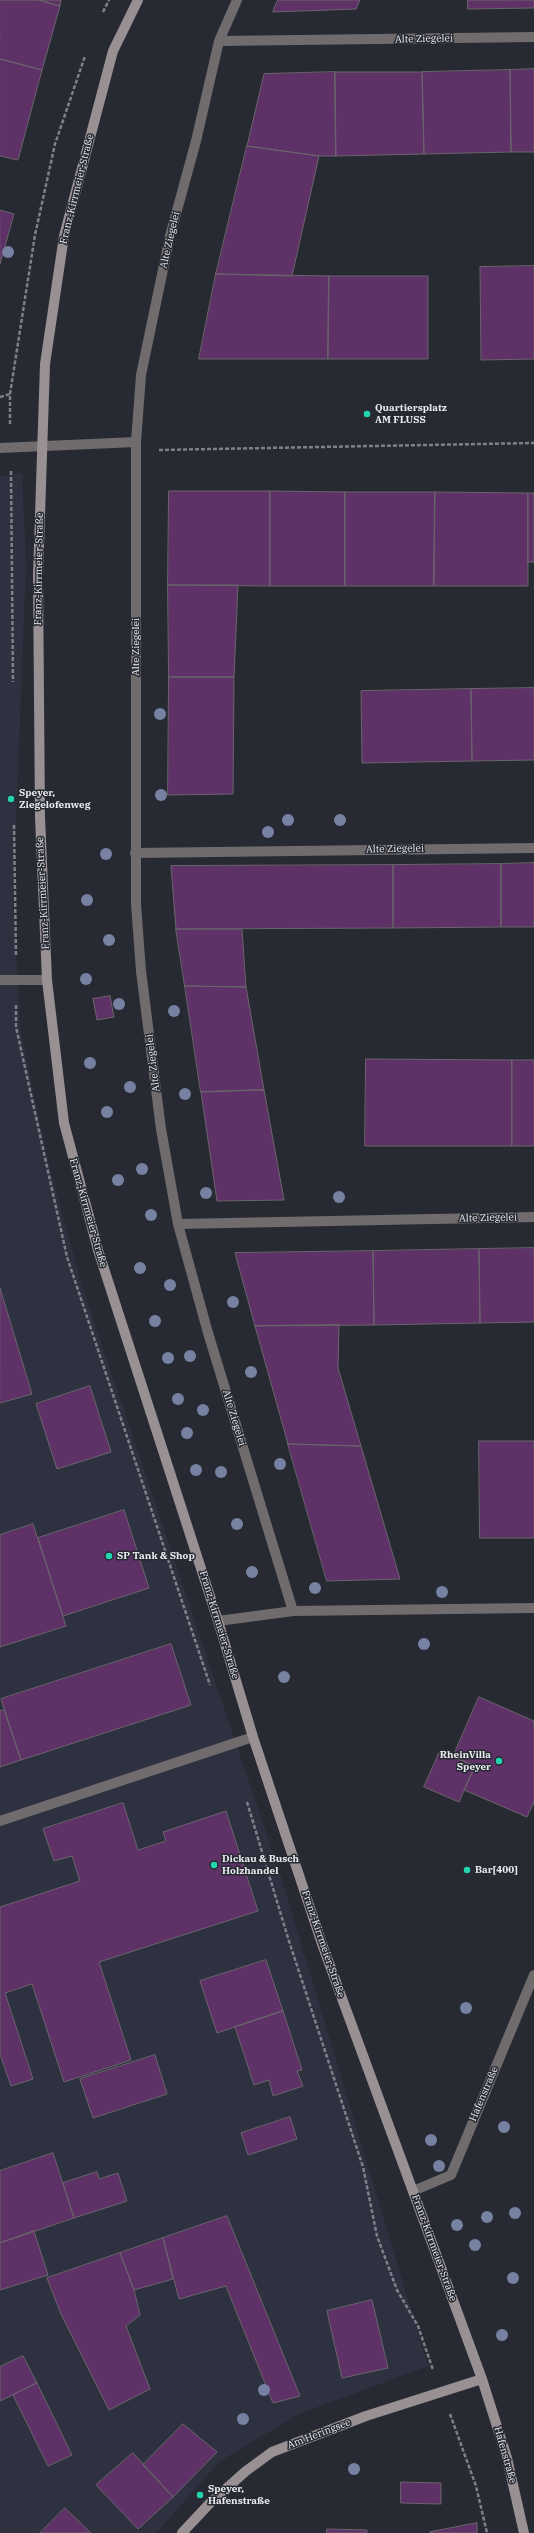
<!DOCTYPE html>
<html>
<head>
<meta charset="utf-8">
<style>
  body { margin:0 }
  canvas { display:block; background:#272a32 }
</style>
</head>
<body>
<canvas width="534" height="2533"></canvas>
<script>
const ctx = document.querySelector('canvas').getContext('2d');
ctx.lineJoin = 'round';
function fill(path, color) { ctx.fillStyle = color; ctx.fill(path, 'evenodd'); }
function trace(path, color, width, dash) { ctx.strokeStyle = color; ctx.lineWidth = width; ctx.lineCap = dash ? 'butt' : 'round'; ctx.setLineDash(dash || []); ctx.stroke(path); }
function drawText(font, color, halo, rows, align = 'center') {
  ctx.font = font + ' "IBM Plex Serif",serif'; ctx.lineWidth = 3; ctx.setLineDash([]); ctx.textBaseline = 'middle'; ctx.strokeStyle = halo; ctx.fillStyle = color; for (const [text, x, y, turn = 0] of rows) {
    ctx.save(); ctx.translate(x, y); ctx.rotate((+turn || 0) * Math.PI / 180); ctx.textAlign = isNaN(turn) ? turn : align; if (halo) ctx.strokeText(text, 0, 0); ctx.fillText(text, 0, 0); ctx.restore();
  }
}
fill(new Path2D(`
  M22 473 26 565 13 897 20 1028 50 1169 83 1289 280 1874 428 2366 299 2414 220 2461 156 2533H0V476Z`), '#2e3240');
const building = new Path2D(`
  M0 0H39L60 6 42 70 0 59Z
  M39 0H61L60 6Z
  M278 0H360L356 9 273 12Z
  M468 0H534V8L468 9Z
  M0 59 42 70 18 160 0 156Z
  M534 69V152H511L510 70Z
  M510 70 511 152 424 154 422 72Z
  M335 72H422L424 154 336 156Z
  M335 72 336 156H319L247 146 264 74Z
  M247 146 319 156 292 276 216 274Z
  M0 210 14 214 0 264Z
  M534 266V359L481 360 480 267Z
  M216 274 329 276 328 359H199Z
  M329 276H428V359H328Z
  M169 491H270V586L168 585Z
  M270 491 345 492V586H270Z
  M345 492H435L434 586H345Z
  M435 492 528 493V586H434Z
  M528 493H534V562H528Z
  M168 585H238L234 677H169Z
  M169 677H234L233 794 168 795Z
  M534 688V760L472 761 471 689Z
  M471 689 472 761 362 763 361 691Z
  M534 863V927H501V864Z
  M501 864V927L393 928V865Z
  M393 865V928L176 929 171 866Z
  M176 929H242L246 987 185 986Z
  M185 986 246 987 264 1090 201 1092Z
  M110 996 114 1017 97 1020 93 999Z
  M366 1059 512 1060V1146H365Z
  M512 1060H534V1146H512Z
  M264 1090 284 1200 217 1201 201 1092Z
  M534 1248V1322L480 1323 479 1249Z
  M479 1249 480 1323 374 1325 373 1251Z
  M373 1251 374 1325 255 1326 235 1253Z
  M0 1288 32 1394 0 1403Z
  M339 1325 338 1368 361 1446 288 1444 255 1326Z
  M90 1386 111 1452 57 1469 36 1404Z
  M479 1441H534V1538H480Z
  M288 1444 361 1446 400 1579 327 1581Z
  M124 1510 149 1588 63 1616 38 1538Z
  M33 1524 66 1626 0 1647V1535Z
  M171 1644 191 1705 21 1760 1 1699Z
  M479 1697 534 1721V1802L527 1817 464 1790 475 1766 453 1757Z
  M4 1710 21 1760 0 1767V1711Z
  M440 1751 475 1766 459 1802 424 1787Z
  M123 1803 138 1850 166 1841 163 1832 226 1811 258 1911 99 1962 131 2060 64 2082 32 1984 5 1993 33 2079 11 2086 0 2054V1907L80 1881 72 1856 54 1861 43 1829Z
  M266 1960 283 2011 217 2033 200 1981Z
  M283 2011 302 2070 297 2071 303 2086 273 2096 269 2080 254 2085 235 2027Z
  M155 2055 167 2094 93 2118 80 2079Z
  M290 2117 297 2139 248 2155 241 2133Z
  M53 2153 74 2218 0 2243V2171Z
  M97 2172 99 2179 118 2173 127 2201 74 2218 63 2183Z
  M227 2216 300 2396 273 2403 226 2286 179 2299 163 2238Z
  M34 2231 48 2275 0 2290V2243Z
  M163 2238 173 2279 134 2290 120 2253Z
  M120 2253 134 2290 140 2315 126 2326 150 2389 109 2410 61 2314 47 2278Z
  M372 2300 388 2368 342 2378 327 2311Z
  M23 2356 37 2383 0 2401V2367Z
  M37 2383 72 2455 48 2466 13 2395Z
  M183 2424 217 2452 173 2497 143 2465Z
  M133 2453 173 2497 138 2529 96 2485Z
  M401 2482 441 2483V2504L401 2503Z
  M65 2508 91 2533H40Z
  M477 2523V2533H429L430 2532Z
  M327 2529 367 2530V2533H327Z`);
fill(building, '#5e3267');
trace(building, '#6b646c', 1);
trace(new Path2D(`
  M103 12 109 0
  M0 397 10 394
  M10 424V394L35 235 55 144 85 56
  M159 450 534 443
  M11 471 13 682
  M14 825 16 956
  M16 1005V1027L67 1257 210 1685
  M247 1802 288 1938 363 2167 377 2236 397 2290 418 2326 433 2370
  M450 2414 476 2486 487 2533`), '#7e8188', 2.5, [4, 2]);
trace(new Path2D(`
  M0 980H47
  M0 1821 253 1737`), '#706b6c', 10);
trace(new Path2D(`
  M219 41 534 37
  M136 442V904L141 971 161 1129 178 1224 208 1333 293 1611
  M0 448 136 442 141 375 170 236 196 141 219 41 237 0
  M135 853 534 848
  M178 1224 534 1217
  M218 1621 293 1611 534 1608
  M413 2191 451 2175 534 1975`), '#706b6c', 10);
trace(new Path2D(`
  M138 0 113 51 64 236 45 364 38 576 40 817 47 980 64 1123 98 1250 218 1621 253 1737 322 1944 482 2379 507 2458 524 2533
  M182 2533 210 2503 246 2471 272 2452 366 2416 482 2379`), '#989092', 10);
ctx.fillStyle = '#7781a2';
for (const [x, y] of [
  [8,252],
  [160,714],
  [161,795],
  [288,820],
  [340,820],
  [268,832],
  [106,854],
  [87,900],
  [109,940],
  [86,979],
  [119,1004],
  [174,1011],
  [90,1063],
  [130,1087],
  [185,1094],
  [107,1112],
  [142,1169],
  [118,1180],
  [206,1193],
  [339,1197],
  [151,1215],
  [140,1268],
  [170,1285],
  [233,1302],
  [155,1321],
  [190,1356],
  [168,1358],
  [251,1372],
  [178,1399],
  [203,1410],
  [187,1433],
  [280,1464],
  [196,1470],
  [221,1472],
  [237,1524],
  [252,1572],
  [315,1588],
  [442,1592],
  [424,1644],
  [284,1677],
  [466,2008],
  [504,2127],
  [431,2140],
  [439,2166],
  [515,2213],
  [487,2217],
  [457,2225],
  [475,2245],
  [513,2278],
  [502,2335],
  [264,2390],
  [243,2419],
  [354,2469]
]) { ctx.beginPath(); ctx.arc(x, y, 6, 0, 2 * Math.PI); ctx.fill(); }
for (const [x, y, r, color] of [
  [367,414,4,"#23d5af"],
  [11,799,4,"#23d5af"],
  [109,1556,4,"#23d5af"],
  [499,1761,4,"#23d5af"],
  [214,1865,4,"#23d5af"],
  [467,1870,4,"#23d5af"],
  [200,2495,4,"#23d5af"]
]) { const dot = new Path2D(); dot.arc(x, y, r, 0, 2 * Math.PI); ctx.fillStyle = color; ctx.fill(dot); trace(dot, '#272a32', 1.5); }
drawText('10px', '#ebecf2', '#272a32', [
  ["Alte Ziegelei",424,39,-1],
  ["Franz-Kirrmeier-Straße",77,189,-76],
  ["Alte Ziegelei",170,240,-77],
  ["Franz-Kirrmeier-Straße",39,569,-89],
  ["Alte Ziegelei",136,647,-90],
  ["Alte Ziegelei",395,849,-1],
  ["Franz-Kirrmeier-Straße",43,893,-93],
  ["Alte Ziegelei",153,1063,-97],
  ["Franz-Kirrmeier-Straße",88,1213,74],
  ["Alte Ziegelei",488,1218,-1],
  ["Alte Ziegelei",234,1418,73],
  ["Franz-Kirrmeier-Straße",219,1625,73],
  ["Franz-Kirrmeier-Straße",323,1944,71],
  ["Hafenstraße",484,2094,-67],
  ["Franz-Kirrmeier-Straße",434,2248,70],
  ["Am Heringsee",319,2434,-21],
  ["Hafenstraße",505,2455,74]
]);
drawText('bold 10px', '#ebecf2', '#272a32', [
  ["Quartiersplatz",375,408],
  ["AM FLUSS",375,420],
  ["Speyer,",19,793],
  ["Ziegelofenweg",19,805],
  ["SP Tank & Shop",117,1556],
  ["RheinVilla",491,1755,"right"],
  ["Speyer",491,1767,"right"],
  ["Dickau & Busch",222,1859],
  ["Holzhandel",222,1871],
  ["Bar[400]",475,1870],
  ["Speyer,",208,2489],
  ["Hafenstraße",208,2501]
], 'left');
</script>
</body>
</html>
